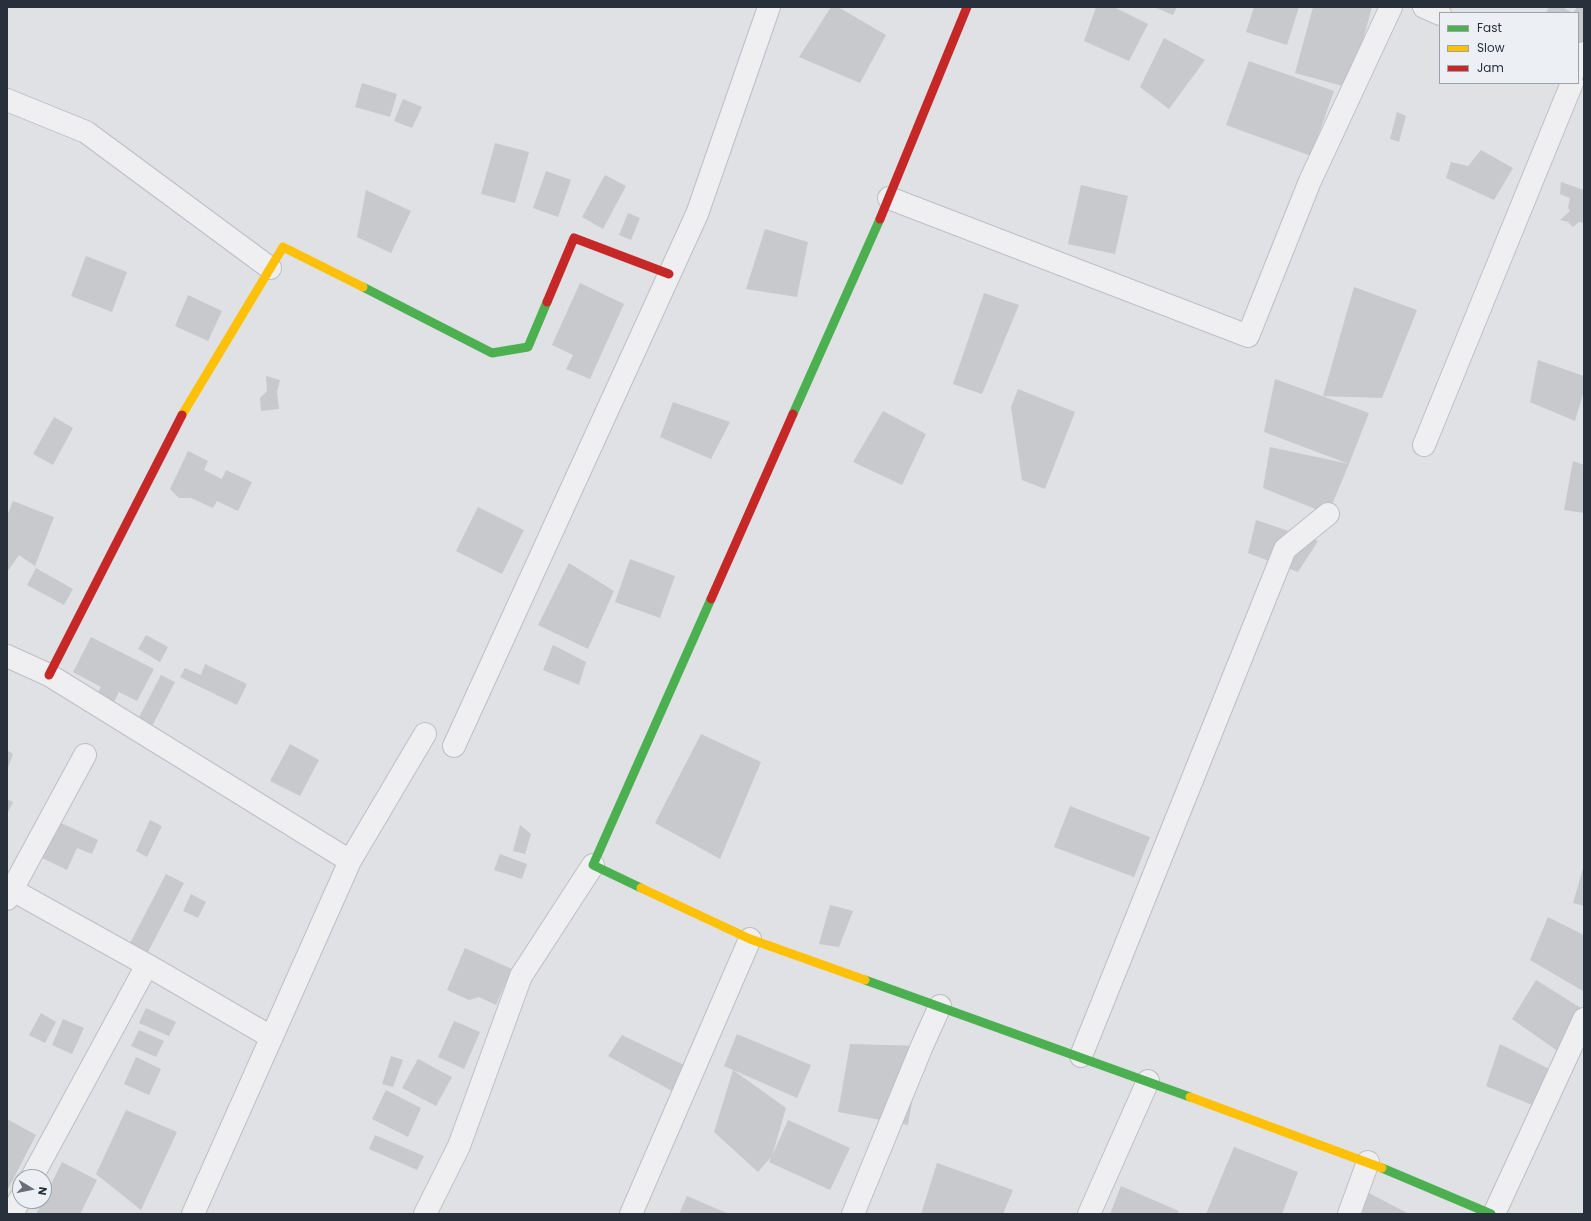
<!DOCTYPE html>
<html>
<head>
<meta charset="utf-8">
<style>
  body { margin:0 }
  #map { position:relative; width:1591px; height:1221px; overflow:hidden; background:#dfe1e4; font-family:Poppins,sans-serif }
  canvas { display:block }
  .frame { position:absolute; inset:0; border:8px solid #28303c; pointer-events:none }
  .legend { position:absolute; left:1439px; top:12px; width:140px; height:72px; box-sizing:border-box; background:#ecf0f4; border:1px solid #9ea3aa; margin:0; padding:5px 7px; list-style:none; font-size:12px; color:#28303c }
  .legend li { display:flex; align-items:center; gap:8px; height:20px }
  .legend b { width:20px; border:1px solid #9ea3aa }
  .north { position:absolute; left:12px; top:1169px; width:40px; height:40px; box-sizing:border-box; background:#ecf0f4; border:1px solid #9ea3aa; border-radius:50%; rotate:100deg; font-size:11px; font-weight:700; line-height:16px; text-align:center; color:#28303c }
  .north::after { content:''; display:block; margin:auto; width:14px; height:18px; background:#686e77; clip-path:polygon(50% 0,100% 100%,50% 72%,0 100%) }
</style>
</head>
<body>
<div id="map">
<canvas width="1591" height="1221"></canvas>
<div class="frame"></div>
<ul class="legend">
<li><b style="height:5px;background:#4caf50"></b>Fast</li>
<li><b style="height:5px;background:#ffc107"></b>Slow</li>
<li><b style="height:5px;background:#c62828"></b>Jam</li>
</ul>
<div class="north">N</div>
</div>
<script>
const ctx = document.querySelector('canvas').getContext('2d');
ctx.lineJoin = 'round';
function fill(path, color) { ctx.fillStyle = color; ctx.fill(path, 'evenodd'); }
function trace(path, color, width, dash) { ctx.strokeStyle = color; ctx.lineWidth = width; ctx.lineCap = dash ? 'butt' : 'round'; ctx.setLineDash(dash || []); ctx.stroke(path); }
fill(new Path2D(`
  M831 7H838L886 35 860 83 799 57Z
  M1096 7H1114L1148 24 1129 61 1084 41Z
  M1154 7H1177L1173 15Z
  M1254 7H1299L1287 45 1246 32Z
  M1313 7H1372L1350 88 1295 73Z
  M1549 7H1562L1573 13 1577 7H1584V48L1578 62V13H1546Z
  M1164 38 1205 60 1169 109 1140 87Z
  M1249 61 1334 91 1311 156 1226 125Z
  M362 83 397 94 390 117 355 107Z
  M403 99 422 107 412 128 394 121Z
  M1397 112 1406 116 1399 142 1390 139Z
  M495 143 529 152 515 203 481 194Z
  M1481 150 1513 168 1494 200 1446 178 1451 162 1468 166Z
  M546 171 571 180 558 217 533 208Z
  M605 175 626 186 603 229 582 217Z
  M1561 182 1584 190V223L1579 222 1573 227 1568 222 1560 220 1570 211 1568 208 1570 198 1560 194Z
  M1081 185 1128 196 1115 254 1068 244Z
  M366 190 411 211 391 253 357 237Z
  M628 213 640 218 631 240 619 235Z
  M765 229 808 242 797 297 746 289Z
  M86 256 127 272 112 312 71 296Z
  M580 283 624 304 590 379 566 369 573 355 552 345Z
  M1354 287 1417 310 1382 398 1323 396Z
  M984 293 1019 305 982 394 953 384Z
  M188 295 222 311 208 341 175 326Z
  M1538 360 1584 376V391L1575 421 1530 402Z
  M266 376 280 380 277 392 279 409 261 411 260 398 267 391Z
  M1275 379 1369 413 1349 464 1264 432Z
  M1018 389 1075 412 1045 489 1022 480 1011 407Z
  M673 402 730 422 711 459 660 437Z
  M883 411 926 434 902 485 853 462Z
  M54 417 73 428 53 465 33 454Z
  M1270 447 1349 464 1328 514 1263 488Z
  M188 451 208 461 204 470 222 479 226 470 252 482 238 511 217 501 213 508 191 498H179L170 489Z
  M1573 461 1584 465V513L1564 510Z
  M13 501 54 517 35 566 19 555 7 572V516Z
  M478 507 524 530 502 574 456 551Z
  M1256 520 1318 541 1298 572 1248 553Z
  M630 559 675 576 660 618 615 602Z
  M569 563 614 591 588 649 538 625Z
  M36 568 73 589 64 605 27 585Z
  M146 635 168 647 160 662 138 649Z
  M91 637 154 669 137 701 119 692 113 704 96 695 101 687 73 672Z
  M553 645 586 662 579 685 543 670Z
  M205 664 247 684 237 705 180 677 185 668 201 675Z
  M161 675 175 682 151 728 137 721Z
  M701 734 761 762 720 859 655 823Z
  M290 744 319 760 300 796 270 781Z
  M7 750 13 754 7 770Z
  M7 799 13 802 7 814Z
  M1070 806 1150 837 1134 877 1054 847Z
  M150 820 162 826 147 857 136 851Z
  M59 822 98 840 92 854 77 848 67 870 42 858Z
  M520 825 531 834 525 854 513 851Z
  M500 854 527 864 522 879 494 870Z
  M1584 865V906L1573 903Z
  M166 874 184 883 147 954 129 945Z
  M191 894 206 902 198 918 183 911Z
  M830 905 853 911 839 947 819 944Z
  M1548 917 1584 935 1583 991 1530 960Z
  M465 948 512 969 496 1005 479 997 469 1000 447 990Z
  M1536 980 1584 1010 1566 1057 1512 1019Z
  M146 1008 176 1022 169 1036 139 1023Z
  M41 1013 56 1022 45 1043 29 1035Z
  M63 1019 84 1028 72 1054 52 1045Z
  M454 1021 480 1032 464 1069 438 1057Z
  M139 1030 164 1041 156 1057 131 1046Z
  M737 1034 811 1065 797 1098 724 1066Z
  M622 1035 688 1067 674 1092 608 1056Z
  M850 1044 922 1046 908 1125 838 1112Z
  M1500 1044 1559 1074 1542 1109 1486 1086Z
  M391 1056 403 1060 393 1087 382 1084Z
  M136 1057 161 1069 149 1095 124 1084Z
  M418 1059 452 1077 436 1106 402 1088Z
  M733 1070 786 1108 772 1156 788 1120 850 1148 830 1190 769 1162 772 1156 758 1172 714 1132Z
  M386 1090 421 1108 408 1137 372 1119Z
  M126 1110 177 1132 141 1210 96 1174Z
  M7 1119 36 1135 7 1191Z
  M375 1135 424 1156 417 1170 369 1149Z
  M1234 1147 1298 1172 1282 1214H1206Z
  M62 1162 97 1180 80 1214H36L43 1201H44V1198Z
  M937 1163 1013 1190 1003 1214H921Z
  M1121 1186 1179 1211 1177 1214H1110Z
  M1369 1193 1409 1214H1358Z
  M687 1196 729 1214H679Z`), '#c7c9cc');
const street = new Path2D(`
  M1424 7 1440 14
  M1578 68 1584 53
  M7 100 86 132 270 268
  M889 198 1248 336 1310 181 1391 7
  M1424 445 1572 83
  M7 656 49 675 350 861
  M454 746 697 214 769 7
  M7 887 147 965 32 1177
  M7 899 85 755
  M147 965 271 1037
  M1081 1056 1285 549 1328 514
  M12 1214 20 1199
  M193 1214 350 861 425 734
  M425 1214 459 1146 521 976 593 865
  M631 1214 750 939
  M853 1214 922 1046 940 1006
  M1089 1214 1148 1081
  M1349 1214 1368 1162
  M1494 1214 1584 1019`);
trace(street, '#bdbfc2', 24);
trace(street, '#efeff1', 22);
trace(new Path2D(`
  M363 287 492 353 528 347 547 302
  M793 414 880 219
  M641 888 593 865 711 599
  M865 980 1190 1097
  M1382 1168 1491 1214`), '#4caf50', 9);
trace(new Path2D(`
  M182 415 283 247 363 287
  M641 888 750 939 865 980
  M1190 1097 1382 1168`), '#ffc107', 9);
trace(new Path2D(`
  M880 219 967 7
  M547 302 574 238 669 274
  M711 599 793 414
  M49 675 182 415`), '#c62828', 9);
</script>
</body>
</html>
